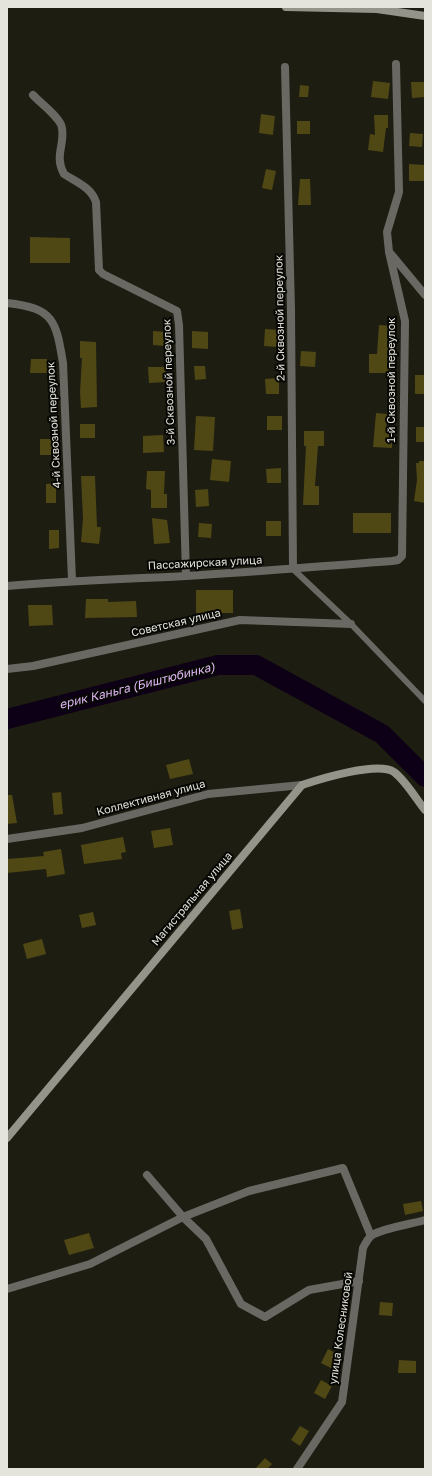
<!DOCTYPE html>
<html>
<head>
<meta charset="utf-8">
<style>
  body { margin:0 }
  #map { position:relative; width:432px; height:1476px; overflow:hidden; background:#1e1d12; font-family:"Golos Text",sans-serif }
  canvas { display:block }
  .frame { position:absolute; inset:0; border:8px solid #e4e3dc; pointer-events:none }
</style>
</head>
<body>
<div id="map">
<canvas width="432" height="1476"></canvas>
<div class="frame"></div>
</div>
<script>
const ctx = document.querySelector('canvas').getContext('2d');
ctx.lineJoin = 'round';
function trace(path, color, width, dash) { ctx.strokeStyle = color; ctx.lineWidth = width; ctx.lineCap = dash ? 'butt' : 'round'; ctx.setLineDash(dash || []); ctx.stroke(path); }
function fill(path, color) { ctx.fillStyle = color; ctx.fill(path, 'evenodd'); }
function drawText(font, color, halo, rows, align = 'center') {
  ctx.font = font + ' "Golos Text",sans-serif'; ctx.lineWidth = 4; ctx.setLineDash([]); ctx.textBaseline = 'middle'; ctx.strokeStyle = halo; ctx.fillStyle = color; for (const [text, x, y, turn = 0] of rows) {
    ctx.save(); ctx.translate(x, y); ctx.rotate((+turn || 0) * Math.PI / 180); ctx.textAlign = isNaN(turn) ? turn : align; if (halo) ctx.strokeText(text, 0, 0); ctx.fillText(text, 0, 0); ctx.restore();
  }
}
trace(new Path2D(`
  M7 719 218 665H256L382 734 425 777`), '#0d0016', 20);
fill(new Path2D(`
  M373 81 390 83 388 99 371 97Z
  M411 82H425V97L412 98Z
  M300 85 309 86 308 97H299Z
  M261 114 275 116 273 135 259 133Z
  M374 115H388V128H386L383 152 368 150 370 134 375 135Z
  M297 121H310V134H297Z
  M410 133 423 134 422 147 409 146Z
  M409 164 425 165V181H409Z
  M266 169 276 171 272 190 262 188Z
  M300 179H310L311 205H298Z
  M30 237 70 238V263H30Z
  M379 325 393 326V340H391V373H369V354H377Z
  M265 329 279 330 278 347 264 346Z
  M153 331 167 332 166 346 153 345Z
  M192 331 208 332V349L192 348Z
  M80 341 96 342 97 407 81 408 80 392 82 358H80Z
  M301 351 316 352 315 367 300 366Z
  M31 359H47V373H30Z
  M194 366H205L206 379 195 380Z
  M148 367H166V382L149 383Z
  M415 375H425V394H415Z
  M279 378V394H266L265 379Z
  M376 413 387 414 386 433 392 434V448L373 447Z
  M196 416 215 417 213 451 194 450Z
  M267 416H282V430H267Z
  M80 424H95V438H80Z
  M416 427H425V442H416Z
  M304 431H324V446H318L315 486H319V505H303L306 446H304Z
  M163 435 164 452 143 453V436Z
  M40 439H57V455H40Z
  M212 459 231 461 229 482 210 480Z
  M419 461H425V503L414 501 417 480 416 463H419Z
  M281 468V483H267L266 469Z
  M147 471H165L164 494H167V508H151V490L146 489Z
  M81 476H95L97 527H101L99 544 81 542 83 519Z
  M56 483V503H46V484Z
  M208 489 209 506 196 507 195 490Z
  M353 513H391V533H353Z
  M152 518 167 520 170 543 154 544Z
  M266 521H281V536H266Z
  M199 523 212 524 211 538 198 537Z
  M49 530H59V548L49 549Z
  M196 590H233V613H196Z
  M86 599H108V602L136 601 137 617 85 618Z
  M28 605H52L53 625 29 626Z
  M189 759 193 774 170 779 166 765Z
  M61 792 63 814 54 815 52 793Z
  M7 795H12L17 823 7 824Z
  M170 828 173 845 154 848 151 831Z
  M123 837 126 852 121 853 122 859 84 864 81 845Z
  M61 849 65 874 47 877 46 869 7 873V859L44 856 43 852Z
  M240 909 243 928 232 930 229 911Z
  M93 912 96 925 82 928 79 915Z
  M42 939 46 954 27 959 23 944Z
  M421 1201 423 1211 405 1215 403 1204Z
  M89 1233 94 1248 69 1255 64 1240Z
  M380 1302 393 1303 392 1316 379 1315Z
  M328 1349 340 1355 333 1369 321 1363Z
  M399 1360 416 1361V1373H398Z
  M321 1380 332 1386 325 1399 314 1393Z
  M300 1426 309 1431 300 1446 291 1440Z
  M265 1458 272 1464 267 1469H255Z`), '#4f4815');
trace(new Path2D(`
  M293 569 351 624 425 701`), '#696863', 6);
trace(new Path2D(`
  M285 67 291 310 293 569
  M33 95C40 103 61 118 62 128 65 145 54 156 64 174 76 182 91 187 96 202L99 270 103 274 177 311 179 325 186 576
  M391 254 425 295
  M7 303C54 308 56 321 63 363L72 580
  M7 586C67 581 126 579 186 576 255 572 323 566 392 561L398 560 402 556 405 321 389 252 387 232 399 192 396 64
  M7 669 33 666 240 620 351 624
  M7 839 82 828 208 794 302 785
  M147 1175 183 1217 206 1239 241 1304 265 1317 309 1290 359 1281
  M7 1289 90 1264 183 1217 249 1191 343 1168 371 1236
  M297 1469 342 1402 363 1248C365 1244 368 1238 372 1235 387 1227 408 1225 425 1220`), '#696863', 8);
trace(new Path2D(`
  M286 7 377 9 425 16
  M7 1138 302 785C320 779 378 761 394 772 406 781 416 799 425 810`), '#95948b', 8);
drawText('11px', '#e4e3dc', '#070704', [
  ["2-й Сквозной переулок",280,318,-91],
  ["1-й Сквозной переулок",392,380,-90],
  ["3-й Сквозной переулок",169,382,-92],
  ["4-й Сквозной переулок",54,425,-93],
  ["Пассажирская улица",205,563,-3],
  ["Советская улица",176,623,-13],
  ["Коллективная улица",151,798,-15],
  ["Магистральная улица",192,899,-50],
  ["улица Колесниковой",341,1328,-82]
]);
drawText('italic 12px', '#e0b8f5', '#070704', [
  ["ерик Каньга (Биштюбинка)",137,686,-14]
]);
</script>
</body>
</html>
